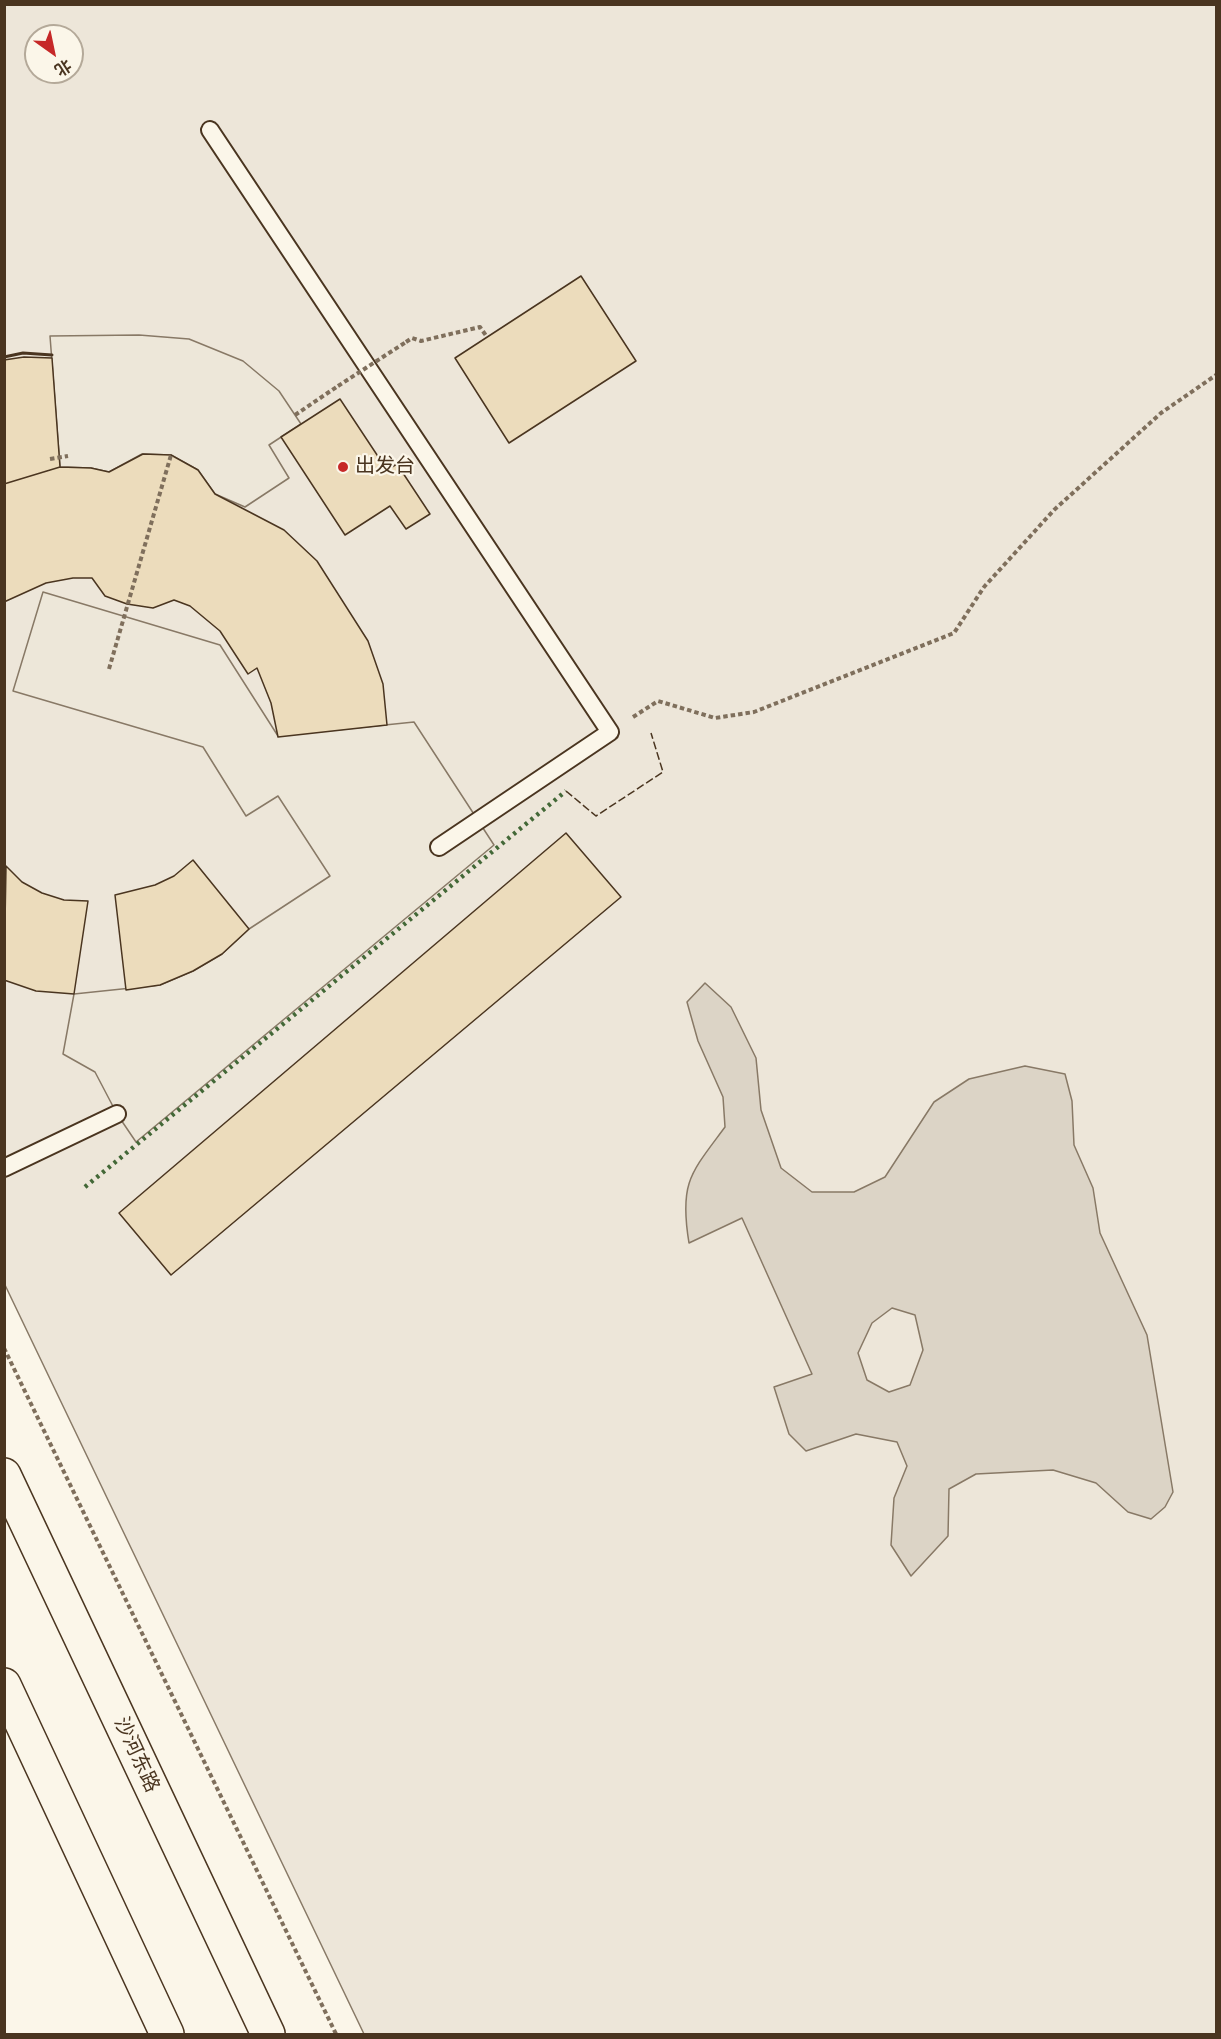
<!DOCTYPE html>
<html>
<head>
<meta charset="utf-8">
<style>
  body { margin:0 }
  #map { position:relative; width:1221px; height:2039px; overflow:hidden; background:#fbf6e9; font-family:"Space Grotesk","Noto Sans SC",sans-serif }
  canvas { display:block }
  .frame { position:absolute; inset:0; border:6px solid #4a3520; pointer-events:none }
  .north { position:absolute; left:24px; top:24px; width:60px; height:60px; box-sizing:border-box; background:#fbf6e9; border:2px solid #b4a999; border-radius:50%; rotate:147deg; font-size:16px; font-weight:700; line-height:24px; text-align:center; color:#4a3520 }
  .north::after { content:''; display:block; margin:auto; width:21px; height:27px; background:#c62828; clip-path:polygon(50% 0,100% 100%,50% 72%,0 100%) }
</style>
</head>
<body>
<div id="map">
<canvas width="1221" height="2039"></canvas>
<div class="frame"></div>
<div class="north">北</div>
</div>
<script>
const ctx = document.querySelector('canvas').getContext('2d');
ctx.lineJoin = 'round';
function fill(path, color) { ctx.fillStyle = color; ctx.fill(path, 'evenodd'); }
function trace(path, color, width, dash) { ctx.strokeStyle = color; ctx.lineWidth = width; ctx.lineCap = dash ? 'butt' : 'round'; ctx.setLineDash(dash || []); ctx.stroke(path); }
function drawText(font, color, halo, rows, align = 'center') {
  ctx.font = font + ' "Space Grotesk","Noto Sans SC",sans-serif'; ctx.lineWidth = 4.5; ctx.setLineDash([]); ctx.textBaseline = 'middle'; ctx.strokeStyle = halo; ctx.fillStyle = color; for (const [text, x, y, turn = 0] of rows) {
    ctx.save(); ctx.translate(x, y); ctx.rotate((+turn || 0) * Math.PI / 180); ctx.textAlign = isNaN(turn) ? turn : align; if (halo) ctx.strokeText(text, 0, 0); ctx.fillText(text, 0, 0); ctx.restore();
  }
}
const green = new Path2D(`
  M5 5H1216V2034H364L5 1285ZM36 36H72V72H36Z`);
fill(green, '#ede6d9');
trace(green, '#887966', 1.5);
const parking = new Path2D(`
  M139 335 189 339 243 361 279 391 301 424 269 445 289 478 245 507 215 494 198 470 171 455 142 454 109 472 91 468 60 467 50 336Z
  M43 592 220 645 278 736 414 722 494 845 136 1142 117 1114 95 1072 63 1054 74 994 160 985 193 971 222 954 249 929 330 876 278 796 246 816 203 747 13 691Z`);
fill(parking, '#ede7d9');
trace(parking, '#887966', 1.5);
const water = new Path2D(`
  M705 983 731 1007 756 1058 761 1110 781 1168 812 1192H854L885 1177 934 1102 969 1079 1025 1066 1065 1074 1072 1101 1074 1145 1093 1188 1100 1233 1147 1335 1173 1492 1165 1507 1151 1519 1128 1512 1096 1483 1053 1470 976 1474 949 1489 948 1536 911 1576 891 1545 894 1498 907 1466 897 1442 856 1434 806 1451 789 1434 774 1387 812 1374 742 1218 689 1243C679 1182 691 1173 725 1127L723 1097 698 1041 687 1002ZM892 1308 915 1315 923 1350 910 1385 889 1392 867 1380 858 1353 872 1323Z`);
fill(water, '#dcd4c6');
trace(water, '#887966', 1.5);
const building = new Path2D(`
  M581 276 636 361 509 443 455 358Z
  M24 357 52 358 60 467 4 484V360Z
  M340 399 387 470 397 464 430 514 406 529 390 506 345 535 281 437Z
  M143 454 171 455 198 470 215 494 284 530 317 561 368 641 383 684 387 725 278 737 271 703 257 668 248 674 220 631 190 606 174 600 153 608 127 604 105 596 92 578H73L46 583 4 602V484L60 467 91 468 109 472Z
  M566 833 621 897 171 1275 119 1213Z
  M193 860 249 929 222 954 193 971 160 985 126 990 115 895 155 885 174 876Z
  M6 866 22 882 42 893 64 900 88 901 74 994 36 991 4 980Z`);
fill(building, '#ecdcbc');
trace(building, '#4a3520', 1.5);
const lane = new Path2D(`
  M210 130 610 732 439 847
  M4 1168 117 1114`);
const primary = new Path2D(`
  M4 1475 268 2034
  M4 1685 167 2034`);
trace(lane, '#4a3520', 20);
trace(primary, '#4a3520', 36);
trace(new Path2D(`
  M406 342 412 338 421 341 480 327 487 337
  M295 415 338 386
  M50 459 68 456
  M109 669 171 455
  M633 717 658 701 715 718 754 712 954 633 984 587 1054 510 1161 413 1216 375
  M4 1348 336 2034`), '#7f6f5c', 4, [4.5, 3]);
trace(lane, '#fbf6e9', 16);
trace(primary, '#fbf6e9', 33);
trace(new Path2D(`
  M338 386 406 342`), '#7f6f5c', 4, [4.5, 3]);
trace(new Path2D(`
  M85 1187 566 791`), '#436837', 4.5, [3, 4.5]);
trace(new Path2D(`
  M566 791 596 816 663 772 651 733`), '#4a3520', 1.5, [8, 3]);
trace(new Path2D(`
  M4 357 23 353 52 355`), '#4a3520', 3);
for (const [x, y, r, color] of [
  [343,467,6,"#c62828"]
]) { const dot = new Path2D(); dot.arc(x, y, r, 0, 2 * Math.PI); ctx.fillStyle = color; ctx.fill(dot); trace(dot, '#fbf6e9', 2); }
drawText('20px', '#4a3520', '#fbf6e9', [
  ["出发台",355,467]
], 'left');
drawText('20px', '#4a3520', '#fbf6e9', [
  ["沙河东路",136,1755,65]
]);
</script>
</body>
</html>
